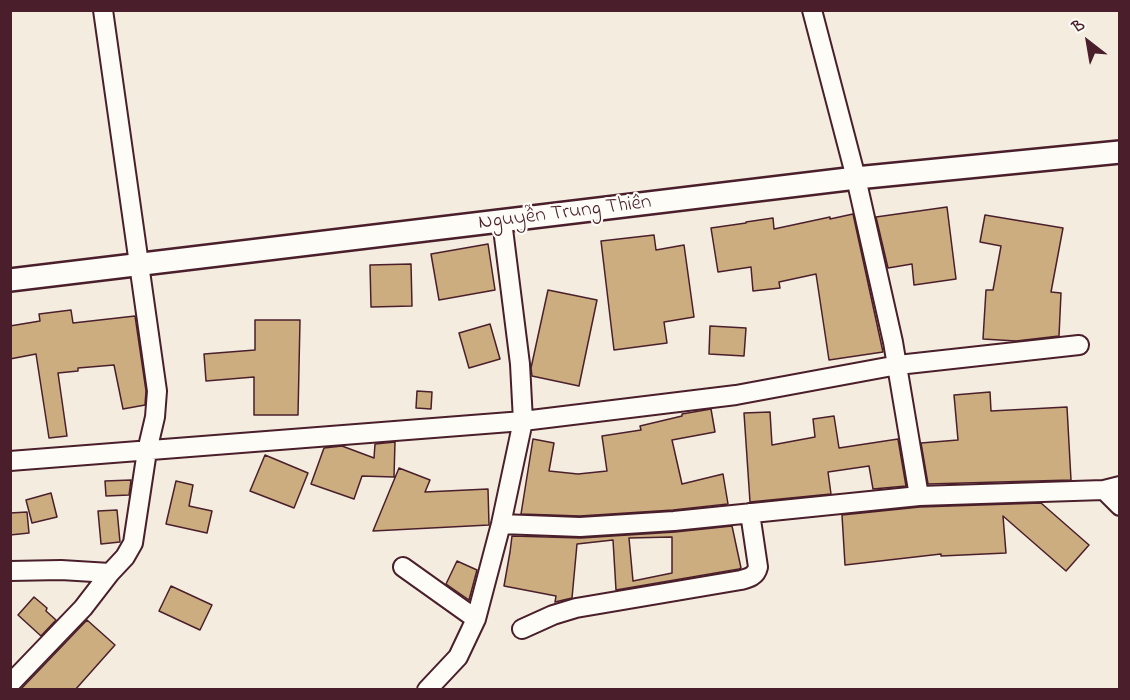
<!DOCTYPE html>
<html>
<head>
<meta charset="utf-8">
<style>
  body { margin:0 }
  #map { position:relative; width:1130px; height:700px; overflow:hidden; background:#f3ecdf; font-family:"Indie Flower",sans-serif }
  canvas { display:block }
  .frame { position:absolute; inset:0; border:12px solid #4a1f2b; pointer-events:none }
  .north { position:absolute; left:1058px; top:12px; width:60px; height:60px; -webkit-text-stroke:4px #fdfcf7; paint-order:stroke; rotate:329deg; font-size:16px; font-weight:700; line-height:24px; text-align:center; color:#4a1f2b }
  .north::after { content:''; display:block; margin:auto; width:21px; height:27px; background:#4a1f2b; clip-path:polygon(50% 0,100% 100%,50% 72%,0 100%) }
</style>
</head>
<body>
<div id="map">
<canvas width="1130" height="700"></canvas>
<div class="frame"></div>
<div class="north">B</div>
</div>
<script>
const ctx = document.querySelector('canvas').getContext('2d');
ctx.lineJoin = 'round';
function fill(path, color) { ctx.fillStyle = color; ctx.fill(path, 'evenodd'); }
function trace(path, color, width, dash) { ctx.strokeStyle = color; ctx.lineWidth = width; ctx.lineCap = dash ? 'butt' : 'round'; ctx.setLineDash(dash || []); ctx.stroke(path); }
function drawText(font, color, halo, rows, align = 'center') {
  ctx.font = font + ' "Indie Flower",sans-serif'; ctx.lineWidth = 4.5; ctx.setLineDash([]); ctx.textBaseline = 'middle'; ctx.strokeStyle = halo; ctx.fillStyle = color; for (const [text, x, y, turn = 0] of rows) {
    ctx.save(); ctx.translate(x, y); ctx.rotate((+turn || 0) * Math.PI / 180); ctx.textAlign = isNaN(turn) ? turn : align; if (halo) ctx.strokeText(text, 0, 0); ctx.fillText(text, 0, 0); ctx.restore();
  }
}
const building = new Path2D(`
  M947 207 956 279 914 285 912 264 888 268 876 217Z
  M853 214 883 352 829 360 816 274 779 282 780 288 753 291 751 267 718 272 711 228 746 223V222L773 218 774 229 830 217V219Z
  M985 215 1063 228 1051 292 1061 293 1059 336 1016 341 983 339 986 290H993L1001 246 980 242Z
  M654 235 656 250 684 245 694 317 664 322 667 343 614 350 601 241Z
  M488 244 495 290 439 300 431 254Z
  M411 264 412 306 371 307 370 265Z
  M548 290 597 300 579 386 532 376 531 368Z
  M71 310 73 323 135 316 146 391 145 405 123 409 114 365 78 368V371L58 373 67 436 49 438 36 354 10 359V326L40 321 39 314Z
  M255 320H300L298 415H254V377L206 381 204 354 255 350Z
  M490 324 500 359 469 368 459 333Z
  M710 326 746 328 744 356 709 354Z
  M417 391 432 392 431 409 416 408Z
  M990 392 991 411 1067 407 1071 480 928 484 921 443 958 440 954 395Z
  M711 409 715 432 672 440 682 484 723 474 728 504 673 510 580 516 521 514 533 439 554 443 549 471 578 474 607 471 602 436 641 430 640 426 682 416V414Z
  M770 412 772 445 815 437 813 419 834 416 839 448 898 439 906 486 873 489 869 466 828 472 831 494 750 502 744 413Z
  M395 442 394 477 362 476 354 499 311 484 324 448 342 446 374 458 375 444Z
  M265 455 308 473 294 508 250 491Z
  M399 468 430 480 425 492 488 489 489 525 373 531Z
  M131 480 129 495 106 496 105 481Z
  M176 481 193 485 189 506 212 511 207 533 166 524Z
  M51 493 57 517 32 523 26 500Z
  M1041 503 1089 545 1066 571 1003 516 1006 553 941 556V554L845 565 842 515 920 507Z
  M117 510 120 542 101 544 98 511Z
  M27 512 29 533 10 535V513Z
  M732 526 741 568 739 569 616 590 613 540 577 544 572 598 555 602 556 596 504 586 510 552 512 536 581 538 675 532ZM672 537V573L633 581 629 538Z
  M457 561 477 570 469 600 446 584Z
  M171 586 212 605 200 630 159 611Z
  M34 597 47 608 46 611 56 620 41 636 18 615Z
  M87 620 115 645 75 690H20Z`);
fill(building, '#ccad80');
trace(building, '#4a1f2b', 1.5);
const minor = new Path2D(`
  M812 10 856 178 893 342 919 496
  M10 461 523 421 736 395 898 365 1079 345
  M1104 490 1120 506
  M501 524 580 527 674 521 919 496 1104 490 1120 486
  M403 567 476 619
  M10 571 61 570 110 573
  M522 629 553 615 576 608 741 580C749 578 756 576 758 567L750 513
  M10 684 83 608 110 573 125 557 133 543 147 451 155 417 157 391 103 10
  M427 690 458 657 476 619 501 524 523 421 520 364 502 221`);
const tertiary = new Path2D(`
  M10 280 856 178 1120 152`);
trace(minor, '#4a1f2b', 22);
trace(tertiary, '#4a1f2b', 26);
trace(minor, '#fdfcf7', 18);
trace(tertiary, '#fdfcf7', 21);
drawText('21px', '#4a1f2b', '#fdfcf7', [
  ["Nguyễn Trung Thiên",565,214,-7]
]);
</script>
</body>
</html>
